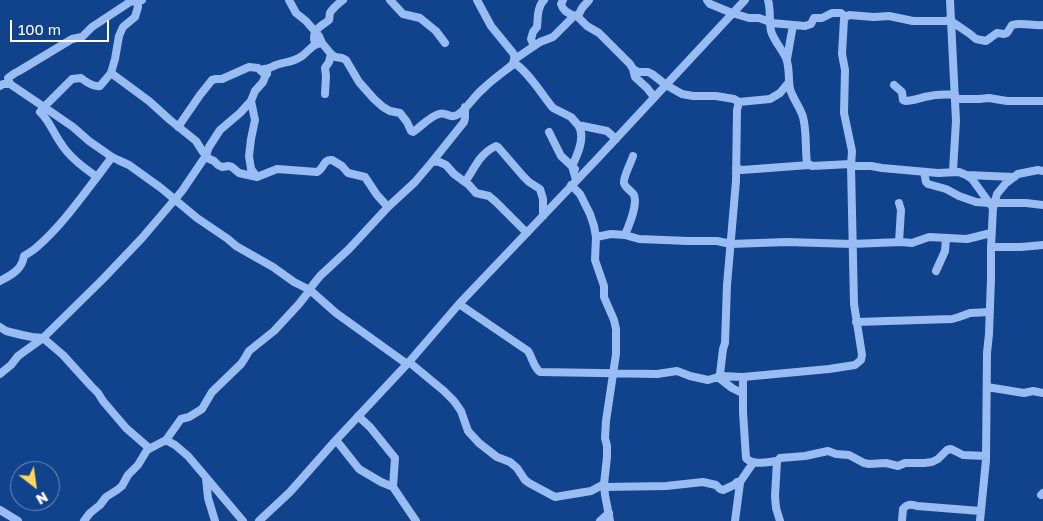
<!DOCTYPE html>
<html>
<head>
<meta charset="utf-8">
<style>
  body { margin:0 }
  #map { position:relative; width:1043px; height:521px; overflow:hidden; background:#11428c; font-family:"Golos Text",sans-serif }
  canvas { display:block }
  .north { position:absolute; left:10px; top:461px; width:50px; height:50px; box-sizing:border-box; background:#11428c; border:1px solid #708eba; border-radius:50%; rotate:150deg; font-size:14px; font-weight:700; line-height:20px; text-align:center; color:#fff }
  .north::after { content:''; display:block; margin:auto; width:18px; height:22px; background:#ffd65a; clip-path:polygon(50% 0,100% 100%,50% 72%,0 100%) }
  .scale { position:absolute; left:10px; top:20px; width:99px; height:22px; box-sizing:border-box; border:2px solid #fff; border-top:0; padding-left:6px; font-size:15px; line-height:18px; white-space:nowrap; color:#fff; -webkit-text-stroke:4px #11428c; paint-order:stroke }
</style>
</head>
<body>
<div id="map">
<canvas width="1043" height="521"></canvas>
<div class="north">N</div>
<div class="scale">100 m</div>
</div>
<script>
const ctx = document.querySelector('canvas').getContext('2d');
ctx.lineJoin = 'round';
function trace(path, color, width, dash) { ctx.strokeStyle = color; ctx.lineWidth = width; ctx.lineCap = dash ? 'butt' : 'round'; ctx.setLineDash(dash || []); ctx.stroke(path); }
trace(new Path2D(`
  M289 0 296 13 306 21 319 36 322 43 331 54 335 57 342 58 346 60 359 82 374 99 383 107 390 111 400 113 407 122 411 131 413 132C422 126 429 117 439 114 447 111 450 121 460 113 469 106 475 95 484 88 492 80 502 73 511 66 514 62 516 58 513 53L491 26 477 0
  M390 0 403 14 420 18 436 31 445 43
  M563 0 561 4C563 11 568 13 574 16
  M707 0 710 4 732 13 749 18H759L770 22
  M768 0C771 10 769 22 771 31 774 41 782 49 786 58 790 68 788 79 790 89 793 99 800 107 803 117 807 132 805 148 807 163L812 166 851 164
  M950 0 956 121 953 171
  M578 16 582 8 589 0
  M951 21 970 34 976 39 986 41 997 33 1004 34 1007 33 1012 25C1022 22 1033 26 1043 25
  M771 23 805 26 811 24 814 18H822L832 13H841L846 17
  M315 44C311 30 319 28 329 20 330 18 329 16 330 13 331 10 340 2 343 0
  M534 46 531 39 533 32 537 27C538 18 537 7 544 0
  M515 59 540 42 553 37 574 16 576 15 587 26 599 33 630 64 633 69 635 77 647 88 654 97
  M787 59 793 25
  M514 63C527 70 543 96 553 108L571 117 578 125 607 131 616 139
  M264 69C270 69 271 67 276 65 285 62 294 62 302 56 310 50 312 44 322 43
  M633 69 638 72H648L652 74 666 85 682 94 693 96H716L734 99 739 102 770 99 780 93 789 82
  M111 73 149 101 170 120 196 141 203 152 207 153
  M10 84 8 78 15 73 19 71 72 39 82 37 92 27 130 2 133 1 137 3
  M894 85 902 92 903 100 905 101C915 101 921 97 930 96 938 94 947 95 955 94
  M0 86 3 84H10L44 107 72 79 81 78C86 82 94 87 100 86L111 73 115 59 119 36 123 27 135 17 138 7 137 3 142 0
  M325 94 326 76 325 68 329 62 331 54
  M955 99H979L989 98 1007 101H1043
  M251 101 255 120 251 139 249 156 251 169 257 177
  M178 127 200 95 212 80 216 79H222L249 67 258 68 262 72 267 74
  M549 132 561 156 575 169
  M205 157 214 161 218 165 222 167 229 166 232 167 239 173 257 177 277 169 317 172C324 169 323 159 332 160L342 166 348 173 365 177 377 195 388 207
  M432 162 464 122 465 118V107
  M851 166H871L882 168 938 173 959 172 966 175 972 179 993 208
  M736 168 742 170 809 165
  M924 172 926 182 928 184 946 189 959 196 976 202 989 203
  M966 175 1014 177
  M97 177 112 157
  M576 180 572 166C578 154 586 136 578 125
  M465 182C475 168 479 154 496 146L498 147 523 176 529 182 540 189 543 199V216
  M571 185 580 194 590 214 594 226 596 237 595 260 604 286V297L614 320 616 329V354L606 421 605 438 607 446V457L604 484 605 495 610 521
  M899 203 901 210 899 242
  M994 203H1026L1043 205
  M625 235C629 225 638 205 634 195 632 191 625 188 624 183 623 177 631 163 633 156
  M596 237 611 234 625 235 639 239 688 241H717L731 244 787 242 852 244 901 242 912 243 929 237 967 239 991 233
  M991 247H1021L1043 245
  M936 271 945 251 946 238
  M0 281C11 275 22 270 24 256 28 253 33 251 37 247 60 227 78 202 97 177 83 167 69 157 60 142 53 132 49 120 40 112L44 107 73 127 89 141 112 157 118 160 129 165 161 188 197 218 228 239 236 246 273 267 294 282 310 290 299 304 274 331 249 351 245 358 241 364 212 392 202 409 189 417 181 419 166 440 147 450 138 465 128 475 122 486 117 490 106 497 100 505 90 513 84 521
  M459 304 528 351C532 357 534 368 540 372L657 374 677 371 690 376 708 380 718 377 720 374 722 376 743 377 829 369 855 365 861 360 862 355 854 304 851 166 852 151 844 113 845 70 842 54 844 19 846 17 849 15 874 17 889 16 913 21H946L951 19
  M856 322 952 319 959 317 970 313 990 312
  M0 327 6 331 22 335 32 337 43 338 63 355 91 386 98 393 103 401 126 428 149 448
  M409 362 444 391 454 401 461 411 468 431 479 443 497 457 510 462 517 468 525 480 529 483 555 497 591 491 604 484
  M407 364 336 313 310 290 312 286 320 276 349 249 388 207 415 182 432 162 437 161 446 165 454 174 469 185 476 193 489 196 496 202 527 233
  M0 374 11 365 18 356 43 338 103 279 142 238 182 191 205 157 209 147 220 130 240 113 251 101 255 91 263 82 268 69
  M720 374 723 349 725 343 727 285 736 181 737 110 739 102
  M718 377 732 388 742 393
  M743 377V412L746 458C753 466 767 462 777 461
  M987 387 1024 393 1033 391 1043 393
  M358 416 370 427 395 458 393 487
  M166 440 175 445 188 456 243 521
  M336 440 359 469 381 482 393 487 416 521
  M206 478 208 498 215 521
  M740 482 753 463
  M604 487 666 486 703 482 716 485 720 489 723 490 734 485 737 482H739L740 483 735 521
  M1041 495 1043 493
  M0 510 18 521
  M259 521 290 492 336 440 409 362 459 304 598 158 745 0
  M600 521 609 513
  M780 521 776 508 775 496 777 461 780 458 805 456 828 451 836 454 849 455 864 463 869 464 886 463 898 466 905 463H924L932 462 938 459 947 450 951 449 963 455 986 456
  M902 521 903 509C907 504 910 504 917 506L980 511
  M980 521 986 460 987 353 989 334 991 278V247L993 208 997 194 1006 183 1018 174 1038 170 1043 171`), '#99bdf2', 8);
</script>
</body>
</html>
